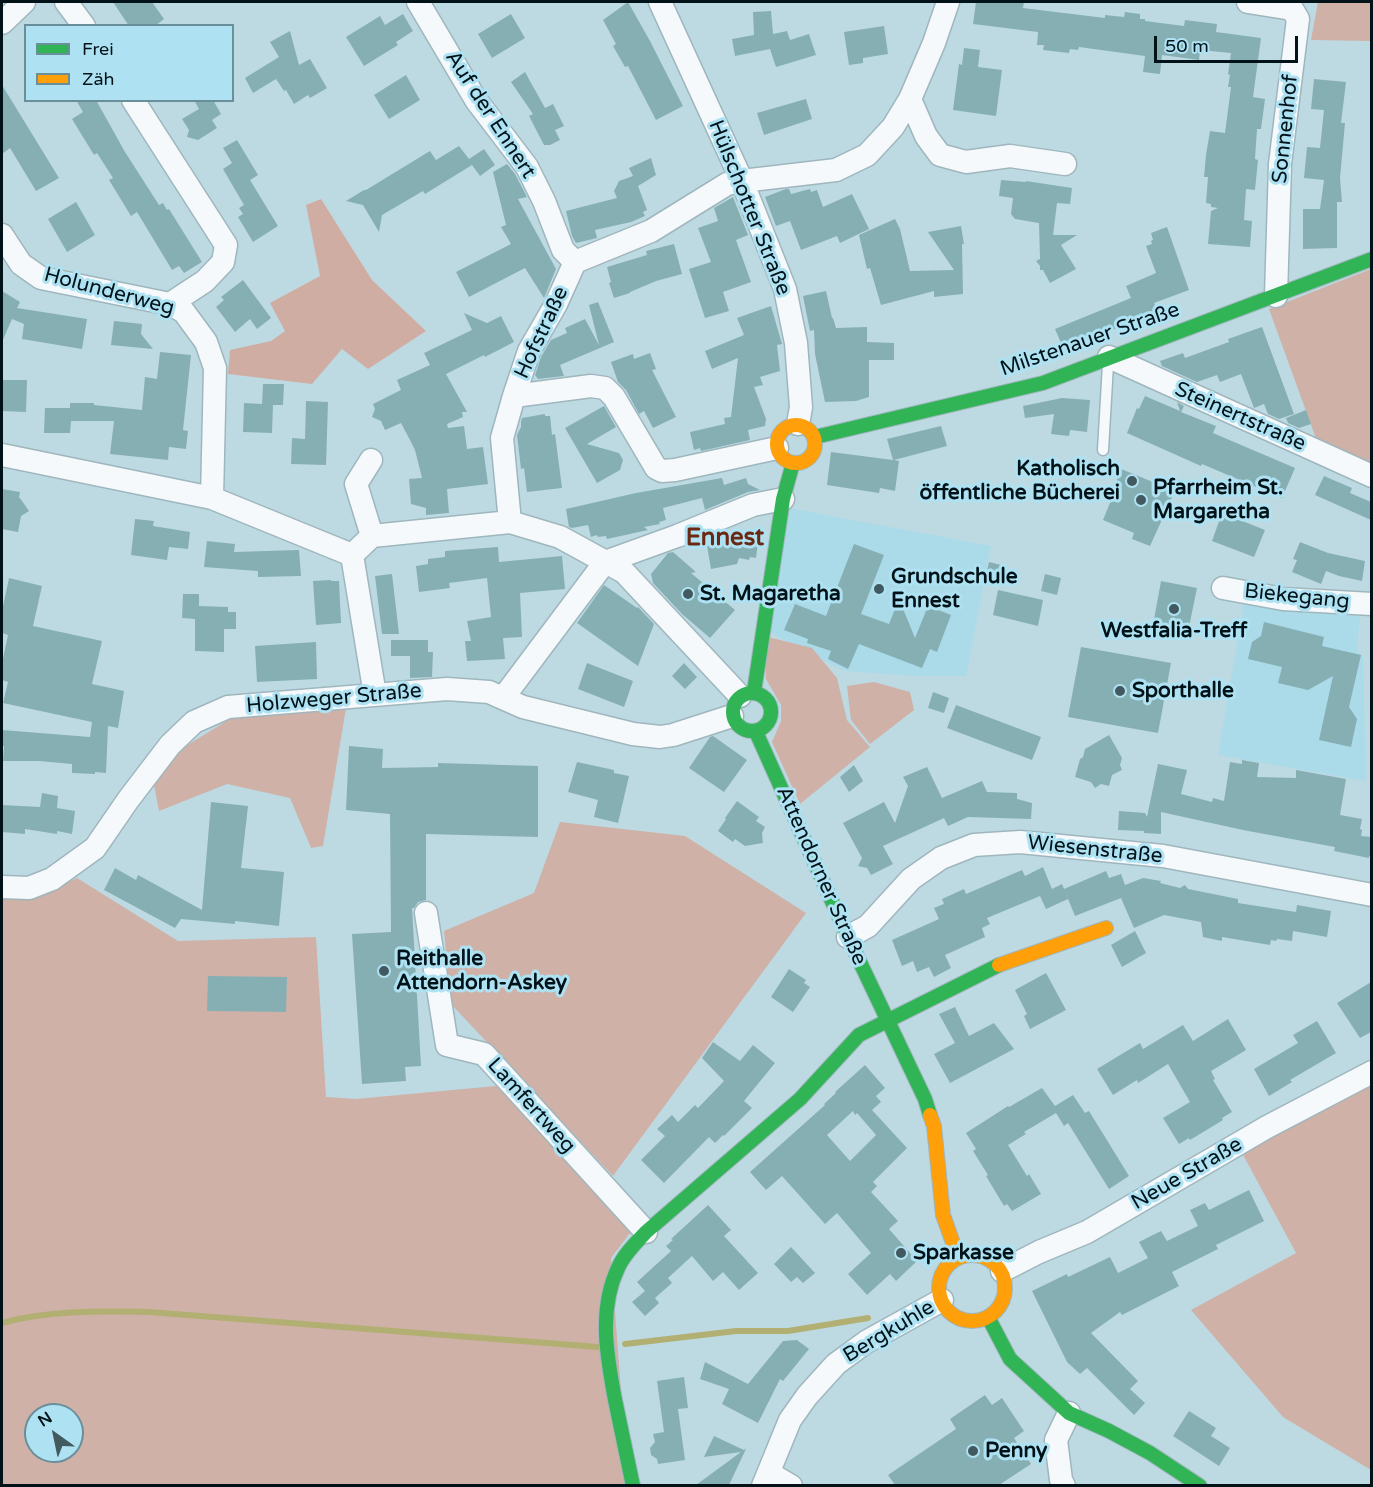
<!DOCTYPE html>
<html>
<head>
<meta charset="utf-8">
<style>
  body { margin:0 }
  #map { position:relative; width:1373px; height:1487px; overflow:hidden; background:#bddae3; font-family:"Varela Round",sans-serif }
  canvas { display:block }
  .frame { position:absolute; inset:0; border:3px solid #011319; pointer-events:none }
  .legend { position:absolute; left:24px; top:24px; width:210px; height:78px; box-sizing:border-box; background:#aee2f2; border:2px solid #698f9b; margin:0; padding:8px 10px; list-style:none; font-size:18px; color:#011319 }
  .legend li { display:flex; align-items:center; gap:12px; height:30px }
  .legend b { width:30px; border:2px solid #698f9b }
  .north { position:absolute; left:24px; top:1403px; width:60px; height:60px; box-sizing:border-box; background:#aee2f2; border:2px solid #698f9b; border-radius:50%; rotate:327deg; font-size:16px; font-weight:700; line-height:24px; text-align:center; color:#011319 }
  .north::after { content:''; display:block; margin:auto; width:21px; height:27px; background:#435960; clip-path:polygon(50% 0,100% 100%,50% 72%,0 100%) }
  .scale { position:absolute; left:1154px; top:36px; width:144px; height:27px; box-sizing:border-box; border:3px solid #011319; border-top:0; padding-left:8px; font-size:18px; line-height:21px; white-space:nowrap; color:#011319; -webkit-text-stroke:4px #aee2f2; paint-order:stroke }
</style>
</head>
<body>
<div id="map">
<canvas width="1373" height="1487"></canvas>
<div class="frame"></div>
<ul class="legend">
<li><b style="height:8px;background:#30b455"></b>Frei</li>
<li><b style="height:8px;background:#ff9f0a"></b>Zäh</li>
</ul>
<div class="north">N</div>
<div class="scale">50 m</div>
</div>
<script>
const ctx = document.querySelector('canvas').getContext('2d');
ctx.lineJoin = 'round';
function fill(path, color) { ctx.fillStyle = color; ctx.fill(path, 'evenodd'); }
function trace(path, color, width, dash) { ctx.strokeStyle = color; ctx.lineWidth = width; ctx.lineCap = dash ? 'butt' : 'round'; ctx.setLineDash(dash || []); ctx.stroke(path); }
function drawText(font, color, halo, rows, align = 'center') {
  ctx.font = font + ' "Varela Round",sans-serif'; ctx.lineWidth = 6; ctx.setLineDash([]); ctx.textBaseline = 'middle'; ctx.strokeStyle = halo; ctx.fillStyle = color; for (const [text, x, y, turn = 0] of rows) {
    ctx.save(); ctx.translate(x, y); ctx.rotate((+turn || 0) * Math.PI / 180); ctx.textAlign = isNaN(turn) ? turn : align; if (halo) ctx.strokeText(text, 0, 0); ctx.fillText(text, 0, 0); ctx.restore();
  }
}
fill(new Path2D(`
  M788 508 991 546 966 676H916L845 671 767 631Z
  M1244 603 1286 610 1360 616 1357 651 1363 656 1366 781 1218 755Z`), '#abdae8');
fill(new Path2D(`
  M1318 2H1371V41L1311 40Z
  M1371 269V467L1318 444 1269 309Z
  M764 636 812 648 837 678 847 720 870 747 800 804 772 742 781 721V705L766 679Z
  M874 682 910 692 914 710 870 744 851 720 847 686Z
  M346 708 323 846 311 848 290 798 227 784 159 811 153 780 181 749 238 714Z
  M560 822 685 836 806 913 613 1176 451 1004 444 931 534 893Z
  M77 878 178 941 316 937 326 1097 356 1099 506 1085 633 1229 611 1258 628 1485 2 1486V897L31 898ZM36 1415H72V1451H36Z
  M1371 1082V1470L1283 1417 1191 1310 1296 1253 1241 1151Z`), '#cfb1a7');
fill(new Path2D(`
  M321 199 372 280 426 331 368 369 342 349 312 384 228 374 230 350 271 341 285 331 270 303 320 276 306 205Z`), '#d0ada2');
trace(new Path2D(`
  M2 1323C49 1310 100 1311 149 1312L598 1347
  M625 1344 736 1331H788L868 1318`), '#b2af72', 6);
fill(new Path2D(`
  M113 2H152L164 19 155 26H129Z
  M628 2 650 41 683 106 656 120 628 66 625 67 613 46 616 44 603 20Z
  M976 2H1024L1023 8 1105 18V15L1124 17 1125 12 1140 14V19H1145V21L1184 26 1185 20 1217 24 1216 32 1261 38 1253 97 1265 99 1261 129H1257L1255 159 1258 160 1255 190 1246 189 1244 220 1252 221 1250 247 1208 244 1211 211 1218 208 1211 207V204L1206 203 1208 177H1204L1206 155 1210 131 1225 133 1231 87H1228L1230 75 1228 74 1231 53 1200 50 1199 60 1162 55 1160 74 1143 72 1145 56 1079 47 1078 50 1070 49 1069 53 1043 50 1044 45H1037L1038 32 973 24Z
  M771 11 773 34 787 31 790 40 809 34 816 55 776 67 770 49 735 56 732 39 754 35 753 12Z
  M403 14 413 31 396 42 398 45 364 66 346 37 380 16 385 25Z
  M511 14 525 38 492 58 478 34Z
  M884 26 888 54 863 58V63L849 65 844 32Z
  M290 31 299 65 310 59 327 88 310 98 308 95 294 104 286 90 284 91 276 79 253 93 245 78 279 57 270 42Z
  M964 48 980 50 978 67 1002 70 996 116 953 110 959 64 962 65Z
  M525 72 545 108 553 104 564 126 555 130 560 140 550 145H544L529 116 533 114 511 82Z
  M406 75 420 100 389 119 374 95Z
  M1314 79 1346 82 1341 123H1345L1340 178 1342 202H1337V248L1303 249V209H1320L1324 180 1304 178 1307 147 1320 148 1324 110 1311 109Z
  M2 85 59 178 36 191 10 148 2 154Z
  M806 99 812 119 764 135 757 113Z
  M76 100H96L125 152 159 205 163 203 167 210 169 209 202 262 184 273 179 266 172 270 137 212 131 216 109 180 113 178 97 153 94 155 72 119 83 112Z
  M194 100H213L221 114 212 120 217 128 198 140 187 137 189 130 182 119 199 109Z
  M237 140 258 175 250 180 278 226 253 242 238 217 243 214 239 208 244 205 223 169 232 163 223 148Z
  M459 146 469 159 484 149 495 165 480 176 472 165 425 194 423 191 382 215 379 232 363 205 346 201 364 190H366L430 151 436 160Z
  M651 158 656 175 638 186 647 210 643 212 645 216 631 222 595 230 597 238 576 243 572 236 566 211 617 198 614 191 619 181 633 176 629 168Z
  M507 164 515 174 527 197 518 199 556 269 544 298 525 268 469 297 456 272 511 244 501 227 506 225 493 172Z
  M1001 180 1026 182V181L1072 188 1070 204 1057 203 1053 235H1077L1061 245 1076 269 1050 283 1043 270H1040V266L1036 261 1040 259 1039 223 1015 219 1011 214 1013 198 999 196Z
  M786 189H789L791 194 810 189 811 192 817 190 823 207 852 194 869 229 840 243 837 236 801 250 790 221 776 226 765 197Z
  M733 197 748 235 736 240 751 282 723 292 729 311 705 318 689 269 711 262 698 228 718 221 714 208Z
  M76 202 95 235 67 252 48 219Z
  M895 219 900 229 910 271 954 270 928 232 961 226 964 244H962L963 294 934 297V291L881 305 870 268 867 269 859 235Z
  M1167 227 1189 290 1154 303 1158 311 1064 350 1055 329 1131 298 1126 286 1156 273 1146 246 1152 244 1151 241 1153 240 1151 233Z
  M674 244 682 274 656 281 630 292V293L614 298 609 283 611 282 607 267 647 255 646 251Z
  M243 280 271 318 257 329 250 319 235 332 216 307 224 300 221 297Z
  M2 291 20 302 17 308 87 319 82 349 22 339 24 324 12 319 2 342Z
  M826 291 832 318H833L836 328 867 327V342L894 343V360H869V397L856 401 825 402 815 354 814 330 810 331 803 296Z
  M598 302 614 342 560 365 564 376 538 379 535 375 541 357 551 340 567 333 565 328 585 319 599 345 589 305Z
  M771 306 782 344 777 345 780 371 760 377 763 385 754 387 766 419 765 426 748 430 750 440 701 451 700 448 694 450 690 432 725 424 724 418 731 417 738 358 712 369 705 351 744 335 737 318Z
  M464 313 487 323 501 316 514 342 485 357 484 355 446 374 467 412H462L463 417 447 424 448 428 464 426 467 449 483 447 488 484 447 489 449 513 426 515V508L411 504 409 479 422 478 415 450 410 440 401 423 385 430 381 421 372 417 375 409 373 404 401 390 397 380 430 365 424 353 472 330Z
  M114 321 142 324 141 334 153 349 111 345Z
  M1262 327 1294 414 1279 419 1268 414 1264 404 1254 408 1241 374 1220 382 1217 375 1197 382 1162 366 1160 361 1183 353 1185 358 1229 342 1228 339Z
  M160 352 191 355 183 430 188 431 186 449 169 447 168 460 110 454 114 421H71L70 433H44L45 408H70V403H94V405L142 410 145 377 157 379Z
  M650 353 656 369 652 370 676 417 653 428 644 411 639 414 626 390 618 382 611 362 633 354 634 359Z
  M2 380H27L26 412 2 411Z
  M263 384H284L283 405H273L272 433 243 432 244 403 262 404Z
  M1145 396 1180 411 1177 402 1184 406 1181 412 1216 426 1213 433 1295 468 1282 498 1202 464 1201 466 1127 433 1137 408 1139 409Z
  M1062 398 1090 400 1087 432 1070 430 1069 436 1051 434 1054 414 1025 418 1023 406Z
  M306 401 328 402 326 465 291 464 292 438 305 439Z
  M604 406 616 427 587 444 619 453 623 460 620 470 597 483 565 428Z
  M1306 410 1311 424 1299 428 1288 423 1286 418Z
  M545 414V416H550L552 435 555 434 562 488 527 492 524 468 521 469 517 435 521 427V422L522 418Z
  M941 426 947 446 894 460 899 461 895 491 880 488 879 493 827 485 831 452 893 460 887 439Z
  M1121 469 1175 491 1150 546 1132 539 1134 533 1103 520 1116 488H1114Z
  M1324 476 1352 488 1350 493 1371 502V520L1315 495Z
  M722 478 724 485 746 478 748 484 760 490 748 492 705 510 702 498 663 508 666 520 659 522 660 524 644 527 648 530 607 539 606 536 598 537 597 535 591 537 588 525 572 528 569 527 566 509 636 493Z
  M2 489 20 492 19 498H20L29 511 21 516 18 532 2 529Z
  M1222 513 1265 530 1254 557 1212 541Z
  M135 519 154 521 153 526 190 532 188 549 169 547 167 560 131 555Z
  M736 530 759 534 756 558 750 557 749 560 739 558 737 564 711 569 706 540 736 534Z
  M207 541 235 544 234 552 299 550 301 576 258 577V571L204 567Z
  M1300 542 1328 553 1365 561 1362 581 1339 576 1326 571 1321 584 1292 572 1297 560 1293 559Z
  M854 544 884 555 861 614 889 624 899 599 915 638 928 606 951 615 937 652 930 649 922 668 859 644 848 669 828 659 831 651 807 643 808 639 784 630 795 604 826 616Z
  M498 547 499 562 562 556 565 589 520 593 522 637 503 638 505 659 467 661 465 641H471L467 621 491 617 487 578 449 583 450 588 419 592 416 566 428 564V559L445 557V551Z
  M673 552 696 572 691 573 735 610 710 638 682 614 653 583 651 574 668 553Z
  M989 562 1005 566 1001 583 985 579Z
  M392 574 396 608 399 634H382L375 576Z
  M1045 574 1061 578 1057 595 1041 591Z
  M9 578 42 586 33 626 102 641 92 684 124 691 118 728 108 726 106 773 95 772V774L72 773V764L39 761H3L4 746H2V730L90 737 92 722 3 703 8 682 2 680V663L8 635 2 633V611Z
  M331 580V581H339L341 623 316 625 313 581Z
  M1161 581 1197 588 1188 632 1153 625Z
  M604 585 637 608 638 607 654 624 638 666 577 623Z
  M998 590 1043 600 1038 626 993 615Z
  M183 594H199V606L228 607V612H236V629H224V652L195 651V619L182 618Z
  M1264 622 1324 637 1322 646 1361 655 1349 707 1357 719 1351 747 1319 740 1333 676 1308 690 1278 683 1282 667 1248 659 1252 642 1261 636Z
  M391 640H428V652H433L432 677 410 678V656H391Z
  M316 642 317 679 257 682 255 646Z
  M1081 647 1171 663 1158 733 1068 717Z
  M587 663 633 681 624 707 578 689Z
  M684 663 697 677 685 689 672 676Z
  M933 692 949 698 944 713 928 708Z
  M956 705 1041 737 1032 760 947 728Z
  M1109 735 1122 758 1120 765 1122 770 1112 775 1109 786 1101 784 1095 788 1091 782 1075 777 1080 759 1083 757 1085 749Z
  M713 736 747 760 724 792 689 768 710 737Z
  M349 746 383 749 382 768 438 767V763L538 766V837L426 834V900L418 902 414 908H412L421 1066 405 1067 406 1081 362 1084 352 934 391 932 390 814 346 810Z
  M1242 760 1259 763 1257 777 1296 778V770L1346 779 1340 815 1362 819 1360 829 1362 830 1361 836 1371 837V856H1369V858L1334 851 1335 847 1243 830 1161 812V834L1144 833V831L1118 830 1119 811 1145 813 1147 817 1158 764 1187 770 1181 794 1212 802 1213 798 1224 801 1230 762 1242 764Z
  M577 762 614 770V773L629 776 618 823 594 817 598 800 568 792Z
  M854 765 863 781 849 792 840 777Z
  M927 767 942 798 982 781 987 792 1017 793V799L1032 803 1031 819 968 817 948 826 944 818 883 846 893 864 871 875 867 868 858 866 862 858 843 823 884 802 895 823 908 786 903 777Z
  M42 793 58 796 57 808 75 811 72 834 57 831V834L25 829V834L2 832V805L40 807Z
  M737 801 759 817 756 821 765 827 762 833 763 843 745 846 735 839 733 842 718 831 726 819 725 818Z
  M211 802 248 806 241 868 284 872 279 926 235 921V924L181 919 175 928 104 890 115 868 136 880 138 875 202 910Z
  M1043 867 1052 889 1062 884 1068 899 1046 909 1040 896 987 918 990 924 982 928 985 937 945 955 951 968 934 977 929 967 917 972 913 961 902 966 892 940 939 919 934 908 944 904 942 899 964 889 966 894 1022 870 1025 876Z
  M1106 871 1109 878 1121 874 1125 885 1143 878 1161 881 1160 883 1180 888 1185 885 1188 889 1238 899V903L1296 912 1297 905 1331 911 1327 937 1293 931 1292 941 1277 939 1276 941 1271 940 1270 945 1222 937V941L1203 937 1201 922 1164 915 1134 928 1121 898 1075 916 1064 889Z
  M1135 931 1146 953 1122 967 1111 945Z
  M789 969 806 980 804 983 810 987 793 1012 771 997Z
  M1046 973 1066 1010 1030 1029 1024 1016 1027 1014 1015 990Z
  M208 976 287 977 286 1012 207 1011Z
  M1371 982V1032L1360 1038 1337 1003Z
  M955 1007 969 1036 994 1023 1014 1049 950 1083 934 1054 955 1043 939 1014Z
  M1228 1019 1246 1050 1211 1071 1215 1079 1213 1080 1232 1112 1222 1118 1223 1120 1190 1140 1189 1138 1179 1144 1163 1118 1190 1102 1168 1064 1138 1083 1137 1080 1113 1095 1097 1069 1140 1043 1143 1049 1183 1025 1193 1041Z
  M1317 1021 1336 1053 1290 1080 1292 1082 1269 1096 1254 1069 1298 1043 1293 1035Z
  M713 1042 740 1061 753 1045 775 1063 744 1101 752 1108 724 1136 723 1135 715 1143 709 1137 664 1183 641 1160 665 1136 657 1129 672 1115 678 1122 695 1105 698 1108 724 1081 702 1058Z
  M865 1065 885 1088 876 1096 881 1102 872 1110 907 1148 873 1182 877 1186 871 1192 898 1221 889 1229 917 1261 896 1281 890 1274 867 1295 848 1274 871 1253 837 1213 825 1224 782 1176 766 1190 750 1172 825 1105 824 1104 836 1093 835 1092ZM853 1111 855 1115 857 1113 876 1135 850 1161 827 1135Z
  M1042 1088 1055 1106 1073 1095 1085 1113 1089 1111 1129 1176 1109 1189 1068 1123 1064 1126 1056 1113 1024 1132 1026 1134 1008 1145 1027 1176 1029 1174 1041 1194 1012 1211 1007 1204 1004 1206 986 1176 988 1175 973 1151 976 1149 966 1133 1008 1106 1009 1107Z
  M1249 1190 1264 1221 1216 1245 1218 1249 1172 1272 1179 1286 1122 1315 1120 1312 1091 1333 1138 1381 1130 1389 1145 1403 1134 1415 1087 1368 1080 1374 1067 1362 1032 1291 1067 1274 1068 1277 1110 1257 1118 1273 1148 1258 1139 1242 1161 1231 1167 1241 1198 1226 1190 1210 1205 1203 1209 1210Z
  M708 1205 731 1230 724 1236 758 1273 739 1290 723 1272 713 1281 692 1256 668 1278 672 1283 655 1298 659 1303 645 1316 632 1302 645 1291 637 1282 671 1251 666 1246 673 1240 671 1239Z
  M791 1247 815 1273 803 1283 797 1277 791 1282 774 1264Z
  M797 1340 809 1349 783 1381 780 1379 758 1423 722 1404 729 1389 700 1379 705 1362 748 1384 783 1341Z
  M684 1377 688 1408 678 1409 685 1460 658 1464 657 1459 651 1455 650 1448 655 1442 653 1434 664 1432 657 1381Z
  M985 1395 992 1405 1002 1398 1024 1431 1014 1438 1031 1464 999 1485H895L888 1475 956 1429 950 1419Z
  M1189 1411 1216 1428 1211 1436 1230 1448 1219 1466 1173 1436Z
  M714 1436 744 1450 746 1448 745 1451H746H745L729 1485H696L741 1452 704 1457Z`), '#86afb4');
const lane = new Path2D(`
  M1103 450 1108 364`);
const street = new Path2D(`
  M66 2 84 26
  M418 2 476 100 527 167 544 201 563 250 575 262
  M660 2 742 181 785 289 796 343 801 407 798 424
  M1248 2 1292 9 1298 19 1280 164 1276 296
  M2 23 24 2
  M910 99 926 136 940 155 966 162 1010 156 1065 164
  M133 100 226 245 223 262 205 281 170 304
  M2 235 21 264 41 278 170 304 184 312 206 342 215 368 212 498
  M1109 357 1372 476
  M514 396 591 386 605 388 614 397 656 468 662 471 675 470 777 448
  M2 455 212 498 352 555 375 695
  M371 460 356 484 372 536
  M510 522 502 438 514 396 529 351 556 304 575 262 651 231 727 184 742 181 836 170 867 155 893 127 910 99 934 43 948 2
  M352 555 372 536 510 522 560 537 624 572 740 696
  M1223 588 1283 599 1372 604
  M503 698 605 562 677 536 753 505 783 499
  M2 887 29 888 52 879 95 848 128 800 170 745 194 722 228 707 447 689 489 692 523 707 633 734 660 737 673 735 732 716
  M426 913 447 1045 484 1054 646 1232
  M848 937 868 926 911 879 941 858 974 845 1020 842 1163 856 1372 895
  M1002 1271 1039 1252 1087 1232 1267 1127 1372 1072
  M769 1473 791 1486
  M763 1486 790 1420 807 1396 836 1364 866 1342 942 1300
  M1064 1486 1061 1480 1056 1440 1069 1413`);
const fast = new Path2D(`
  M815 437 1043 383 1372 259
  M754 692 783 499 793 463
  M733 712a19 19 0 1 1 38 0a19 19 0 1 1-38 0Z
  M756 732 848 937 925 1099 930 1115
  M988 1317 1010 1359 1069 1413 1109 1431 1150 1453 1200 1486
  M633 1486C627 1457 621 1429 615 1400 607 1357 598 1310 618 1268 624 1254 636 1243 646 1232L800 1099 859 1035 999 965`);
const slow = new Path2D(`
  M777 444a19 19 0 1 1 38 0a19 19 0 1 1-38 0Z
  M999 965 1106 928
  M930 1115 934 1126 943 1215 958 1257
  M939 1288a33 33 0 1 1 66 0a33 33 0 1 1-66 0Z`);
trace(lane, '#9fb6bd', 13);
trace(street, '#9fb6bd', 25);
trace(fast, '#9fb6bd', 16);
trace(slow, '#9fb6bd', 16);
trace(lane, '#f5f9fb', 10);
trace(street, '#f5f9fb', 22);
trace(fast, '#30b455', 14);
trace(slow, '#ff9f0a', 14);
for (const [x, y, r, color] of [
  [1132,481,6,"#435960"],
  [1141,500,6,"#435960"],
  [879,589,6,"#435960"],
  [688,594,6,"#435960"],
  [1174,609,6,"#435960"],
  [1120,691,6,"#435960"],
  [384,971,6,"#435960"],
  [901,1253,6,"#435960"],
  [973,1451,6,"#435960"]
]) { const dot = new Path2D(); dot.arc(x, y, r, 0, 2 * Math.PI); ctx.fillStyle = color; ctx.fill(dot); trace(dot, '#aee2f2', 2); }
drawText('21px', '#011319', '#aee2f2', [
  ["Auf der Ennert",490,115,57],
  ["Sonnenhof",1286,129,-84],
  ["Hülschotter Straße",749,208,68],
  ["Holunderweg",109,292,15],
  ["Hofstraße",542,333,-65],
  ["Milstenauer Straße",1090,340,-19],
  ["Steinertstraße",1240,417,24],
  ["Biekegang",1297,597,6],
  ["Holzweger Straße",334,699,-5],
  ["Wiesenstraße",1095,850,6],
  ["Attendorner Straße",821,876,66],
  ["Lamfertweg",531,1106,48],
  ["Neue Straße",1187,1174,-30],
  ["Bergkuhle",889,1332,-31]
]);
drawText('bold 21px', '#011319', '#aee2f2', [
  ["Katholisch",1120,469,"right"],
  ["öffentliche Bücherei",1120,493,"right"],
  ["Pfarrheim St.",1153,488],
  ["Margaretha",1153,512],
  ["Grundschule",891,577],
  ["Ennest",891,601],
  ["St. Magaretha",700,594],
  ["Westfalia-Treff",1174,631,"center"],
  ["Sporthalle",1132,691],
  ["Reithalle",396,959],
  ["Attendorn-Askey",396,983],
  ["Sparkasse",913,1253],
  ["Penny",985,1451]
], 'left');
drawText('bold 24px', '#6b2913', '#aee2f2', [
  ["Ennest",725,539]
]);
</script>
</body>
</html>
